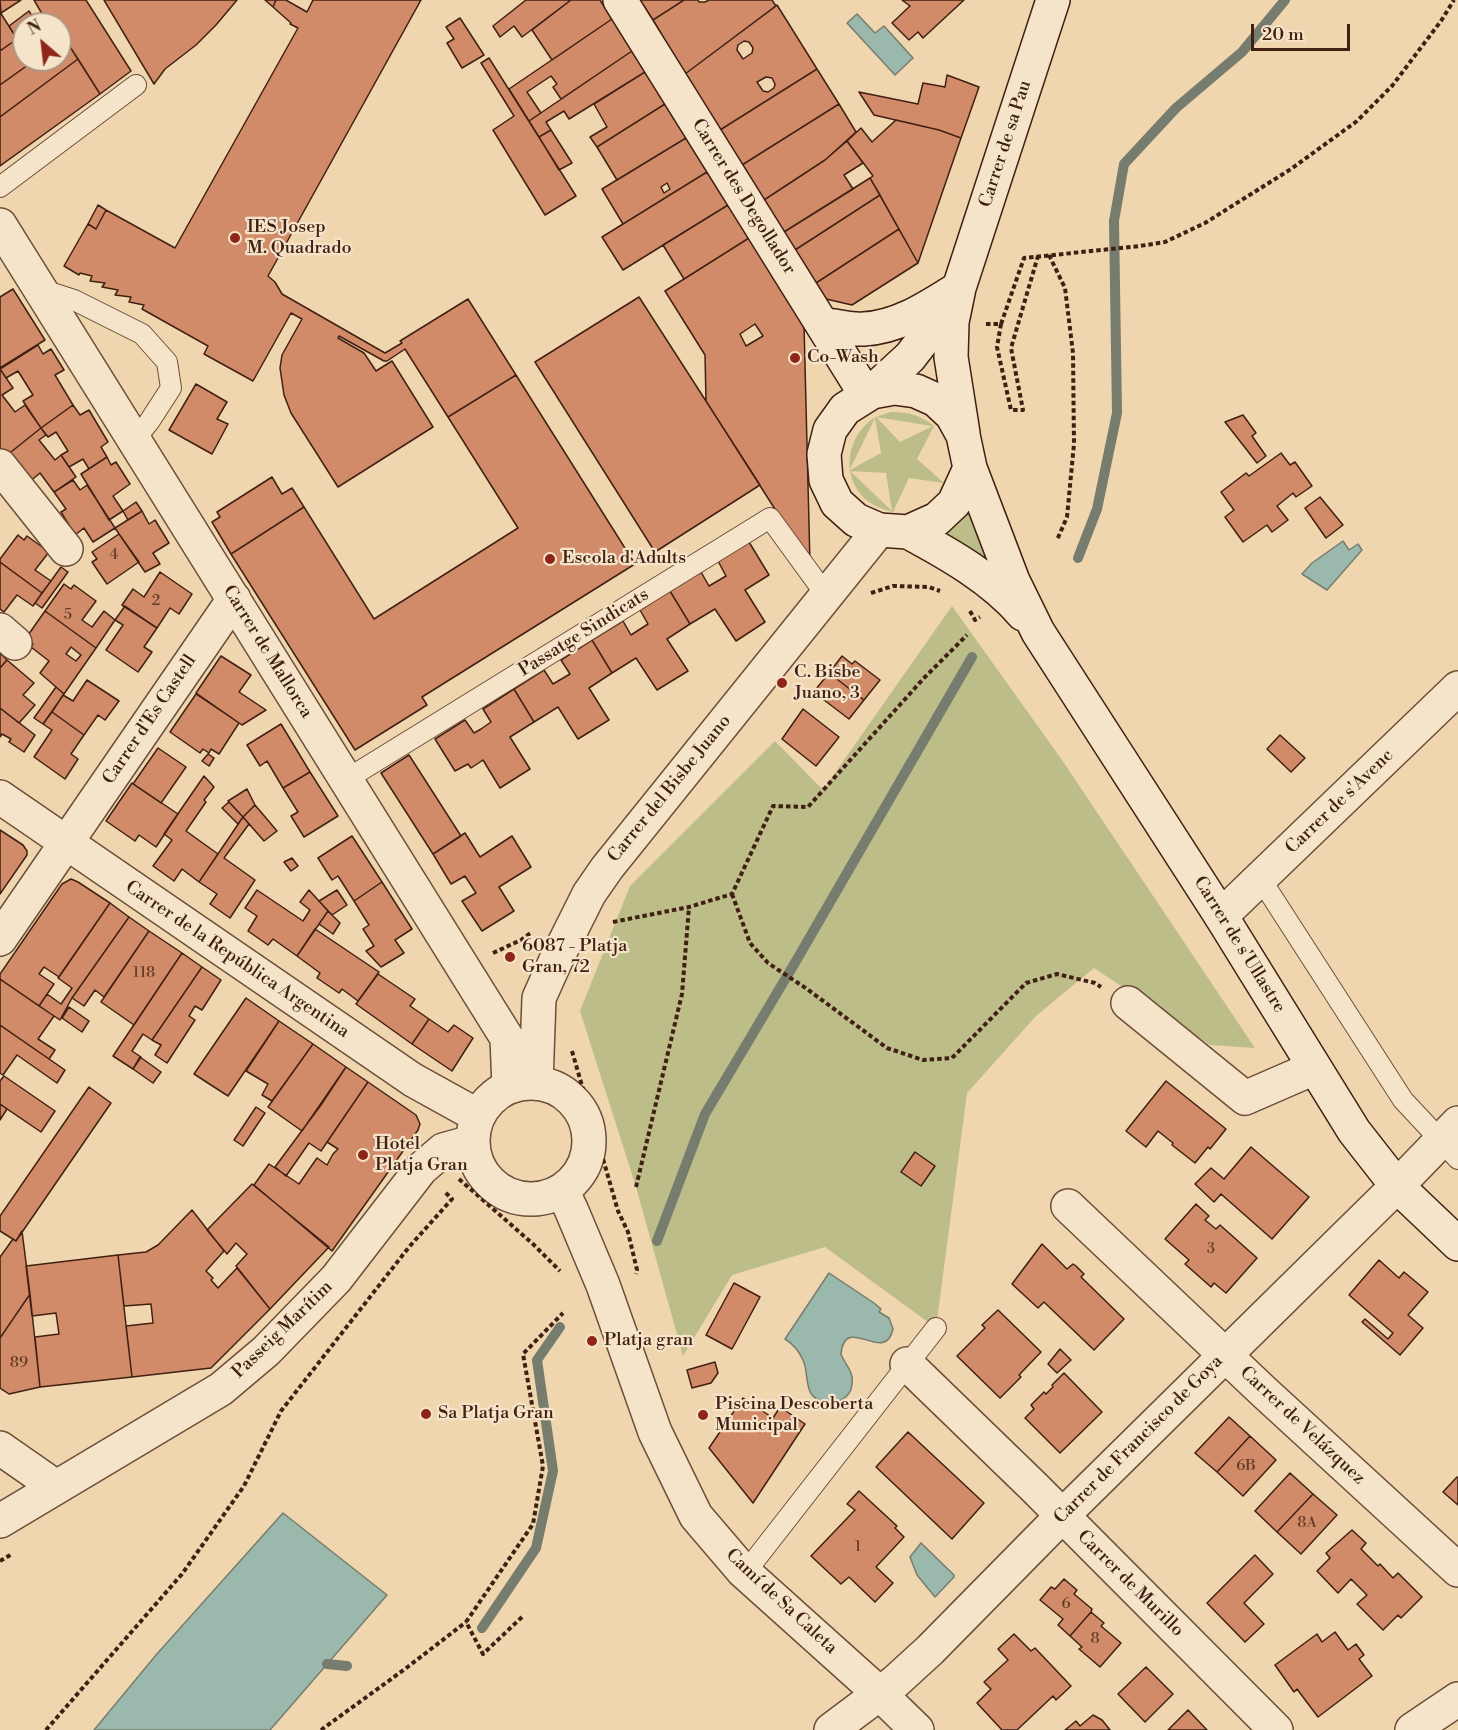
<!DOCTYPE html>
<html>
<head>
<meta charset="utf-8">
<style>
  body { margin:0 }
  #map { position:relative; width:1458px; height:1730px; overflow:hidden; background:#f0d6ae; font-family:"Libre Bodoni",serif }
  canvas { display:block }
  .north { position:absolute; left:12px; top:12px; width:60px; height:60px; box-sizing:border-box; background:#f5e4ca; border:2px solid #ad9680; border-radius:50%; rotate:332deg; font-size:16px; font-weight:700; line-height:24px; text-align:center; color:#402012 }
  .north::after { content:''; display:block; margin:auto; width:21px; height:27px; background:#8f2418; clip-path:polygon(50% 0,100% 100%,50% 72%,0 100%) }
  .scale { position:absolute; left:1251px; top:24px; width:99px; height:27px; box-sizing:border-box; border:3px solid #402012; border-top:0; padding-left:8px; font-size:18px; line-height:21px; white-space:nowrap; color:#402012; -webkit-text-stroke:4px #f5e4ca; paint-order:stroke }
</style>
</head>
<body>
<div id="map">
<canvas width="1458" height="1730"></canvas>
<div class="north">N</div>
<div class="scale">20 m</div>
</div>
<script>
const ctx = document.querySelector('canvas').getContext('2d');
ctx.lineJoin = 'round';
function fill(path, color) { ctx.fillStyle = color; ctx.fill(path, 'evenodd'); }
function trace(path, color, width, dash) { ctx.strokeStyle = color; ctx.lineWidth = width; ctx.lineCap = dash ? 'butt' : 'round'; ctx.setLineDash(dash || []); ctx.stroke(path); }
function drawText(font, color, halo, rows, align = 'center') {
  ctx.font = font + ' "Libre Bodoni",serif'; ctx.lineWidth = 4.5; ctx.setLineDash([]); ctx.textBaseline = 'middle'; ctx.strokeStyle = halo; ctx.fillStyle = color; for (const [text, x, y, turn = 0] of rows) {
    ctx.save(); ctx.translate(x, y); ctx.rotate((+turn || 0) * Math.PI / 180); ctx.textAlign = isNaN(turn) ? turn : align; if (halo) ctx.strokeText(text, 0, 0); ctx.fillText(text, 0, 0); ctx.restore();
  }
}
fill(new Path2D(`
  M891 412C909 412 920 415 934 426L917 459 944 483 909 478 893 512C882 509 871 505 863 497 841 473 847 436 874 418 879 415 886 414 891 412ZM876 417 932 426H933L900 442ZM875 418 881 453 850 470V469ZM850 471 886 473 892 511Z
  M967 505 995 568 944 537 941 529Z
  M952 606 1062 760 1255 1048 1210 1045 1094 968 1036 1016 967 1093 936 1328 825 1247 732 1275 683 1356 636 1187 580 1011 630 886 775 741 823 790Z`), '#bcbd89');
const water = new Path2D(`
  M857 14 875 33 884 26 913 58 895 75 847 23Z
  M1343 541 1349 550 1358 544 1362 550 1327 590 1302 574 1312 563Z
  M829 1273 874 1303 881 1309 879 1312 889 1318 893 1329C885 1366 845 1312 841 1354 845 1365 854 1371 852 1384 852 1390 848 1396 843 1399 837 1403 830 1404 824 1402 802 1397 810 1375 803 1360 799 1351 793 1344 785 1339Z
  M283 1513 387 1595 270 1730H94L156 1655Z
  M921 1543 954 1575V1577L935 1597 917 1575 910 1557Z`);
fill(water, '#9ab9ac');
trace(water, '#767c6e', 1.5);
trace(new Path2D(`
  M1078 558 1097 509 1117 413 1114 221 1124 164 1176 108 1242 52 1285 0
  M657 1241 705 1114 796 961 972 657
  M482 1628 536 1548 553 1471 537 1360 560 1327
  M327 1664 347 1666`), '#767c6e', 10);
const building = new Path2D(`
  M0 0H21L1 13Z
  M34 0H86L131 71 100 94 60 31V24H48Z
  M104 0H237L216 25 196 45 165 69 154 84Z
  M265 0H276L273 7Z
  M276 0H286L307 12 313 0H421L268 276 275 282 282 294 385 353 402 343 400 341 468 299 516 375 448 417 405 349 387 361H384L339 336 338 338 364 353 376 371 392 361 433 427 338 487 291 413 284 395 280 368 282 355 302 319 291 313 253 381 204 354 208 346 142 309 144 305 129 302 131 297 115 295 118 290 102 287 105 283 90 281 92 276 80 273 79 275 64 266 88 224 96 229 106 210 175 248 298 28 290 24 291 23 273 7Z
  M526 0H571L522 37 514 26 500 37 493 26Z
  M571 0H600L612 19 552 60 532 30Z
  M640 0H684L653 20Z
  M684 0H698L699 2H705L709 0H772L776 6 685 74 653 20Z
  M902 0H964L923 38 918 32 909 40 892 23 910 6Z
  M777 5 817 69 720 130 685 74ZM744 41 749 42 753 48 752 53 743 59 737 50 738 45ZM766 77 772 78 775 84 774 88 768 92 763 91 757 82Z
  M29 11 37 24H24V34L17 39 9 26Z
  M0 12 17 39 0 51Z
  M44 18 48 24H37Z
  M460 18 484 55 462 68 447 43 454 39 446 27Z
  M612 19 632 51 561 99 553 87 557 84 551 76 527 92 541 113 529 121 509 89Z
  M24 34V60H35L0 85V51Z
  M64 38 78 59 0 117V85L35 60H60V42Z
  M632 51 645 72 569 119 564 111 546 122 551 130 539 137 529 121Z
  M489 58 576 196 545 215 493 130 514 116 481 63Z
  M78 59 100 94 0 166V117Z
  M817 69 839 104 742 165 720 130Z
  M645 72 665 104 597 147 590 137 607 127 594 104Z
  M947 75 979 87 961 138 939 130 874 115 859 92 918 104 923 83 945 87Z
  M665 104 686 138 617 180 597 147Z
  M839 104 856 132 825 160 764 200 742 165Z
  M896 120 939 130 961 138 918 263 870 178 873 176 847 141 861 128 872 142Z
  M551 130 572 163 559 170 539 137Z
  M686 138 707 172 623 224 602 189ZM667 183 670 189 664 193 661 187Z
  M847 141 863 163 844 175 853 189 784 232 764 200 825 160Z
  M707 172 728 205 623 270 602 237Z
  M870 178 880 195 795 250 784 232Z
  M880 195 899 229 816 283 795 250Z
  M98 205 106 210 96 229 88 224Z
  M728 205 749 238 684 279 663 245Z
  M899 229 918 263 852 305 826 299 816 283Z
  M749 238 804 325 810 564 706 401 705 355 665 291ZM755 324 763 336 746 346 740 334Z
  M13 289 45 340 0 368V297Z
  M639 297 760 485 655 552 535 362Z
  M38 345 43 354 51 349 64 370 55 375 73 405 41 428 23 401 33 395 18 371 6 378 0 369Z
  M0 369 13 388 2 395 15 412 25 405 41 428 6 456 0 449Z
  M516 375 635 564 422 697 427 705 355 750 231 554 304 507 374 619 518 528 448 417Z
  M196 384 227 402 217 419 228 424 212 454 169 430Z
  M73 405 80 415 89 410 108 442 101 447 107 457 89 469 83 459 69 467 61 455 68 451 56 432 48 437 41 428Z
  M1243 415 1256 433 1252 436 1266 456 1257 463 1225 422Z
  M41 428 46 435 39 440 55 460 61 455 76 477 54 492 40 473 28 483 6 456Z
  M1281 453 1290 465 1295 462 1312 486 1296 497 1293 493 1277 506 1288 520 1272 532 1267 525 1243 542 1225 517 1234 510 1221 492 1246 473 1249 476Z
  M107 457 111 465 116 462 130 484 113 496 123 511 109 520 81 474Z
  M272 477 282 494 292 488 304 507 231 554 212 522 220 517 217 512Z
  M73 480 80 490 87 485 115 528 93 542 84 528 75 535 61 512 66 509 54 492Z
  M1320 497 1343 525 1326 538 1305 508Z
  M136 502 142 511 128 520 123 511Z
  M142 511 149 524 155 520 169 543 153 553 160 564 145 572 115 528Z
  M119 534 139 562 107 584 92 562 97 559 92 552Z
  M18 535 24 540 27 536 49 552 35 570 51 581 42 593 0 562V559Z
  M749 542 769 575 745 590 765 622 736 641 715 609 690 624 670 591 701 572 709 586 726 576 718 561Z
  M0 562 42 593 33 606 17 595 4 612 0 609Z
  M61 567 68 572 42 608 35 603Z
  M160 572 192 594 179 614 170 608 157 628 122 605 133 589 144 597Z
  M64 584 71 589 74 585 96 601 82 620 92 627 104 611 115 620 96 648 45 611Z
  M670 591 690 624 667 639 688 671 657 690 636 658 612 673 592 640 623 621 631 635 648 624 640 610Z
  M125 606 157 628 144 647 152 652 138 672 106 650 123 625 115 620Z
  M45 611 96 648 64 694 40 673 49 661 31 647 33 644 26 638ZM71 647 81 655 76 661 66 654Z
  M592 640 612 673 589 688 609 720 578 739 558 707 534 722 514 689 544 670 553 684 570 674 561 660Z
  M0 653 7 660 0 668Z
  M221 656 251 675 239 692 266 710 242 725 196 693Z
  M842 656 852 664 855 661 880 680 864 700 829 673Z
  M7 660 34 683 23 695 35 705 19 723 0 708V668Z
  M829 673 864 700 849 719 824 700 827 698 816 689Z
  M87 680 119 701 105 720 98 715 84 735 52 712 63 695 73 701Z
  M56 687 64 694 43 724 34 718Z
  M514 689 534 722 510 737 530 769 500 788 483 760 471 768 468 764 455 771 435 739 465 720 474 733 481 729 491 722 483 709Z
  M196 694 239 723 219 754 211 749 209 753 203 749 200 753 170 732Z
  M0 708 35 735 24 752 9 742 11 739 2 734 0 737Z
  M803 709 839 737 816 766 782 739Z
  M52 712 84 735 71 754 78 759 65 779 34 757 52 730 43 724Z
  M281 724 310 772 283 788 267 761 260 766 247 745Z
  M1280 735 1305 758 1291 772 1267 749Z
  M158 748 186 767 161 803 133 784Z
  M208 754 214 758 209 766 202 761Z
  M409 755 461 836 433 854 381 773Z
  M310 772 338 816 304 837 291 816 298 812 283 788Z
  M204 776 214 787 204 800 206 802 186 831 218 854 199 882 182 869 174 881 153 866 172 840 164 834Z
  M132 783 178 814 156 847 139 835 135 841 106 821Z
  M247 789 255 805 243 817 228 801Z
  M229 802 243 817 238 824 222 808Z
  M255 805 277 831 264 841 243 817Z
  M243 817 249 824 224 858 255 880 230 918 210 904 217 894 199 882Z
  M0 830 23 845 27 851V855L0 894Z
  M465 833 480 857 512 836 531 867 499 887 514 911 482 931 462 901 476 893 465 876 451 884 433 854Z
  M352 836 382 882 354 901 338 876 332 880 318 858Z
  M292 858 298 866 291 871 284 862Z
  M71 879 78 882 110 903 59 977 44 967 39 974 54 984 39 1006 0 979V974L62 884Z
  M382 882 412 929 395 940 404 953 381 967 366 951 374 946 363 929 369 925 354 901Z
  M257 890 303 921 310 910 300 902 309 890 328 911 297 956 273 939 268 945 248 931 257 916 245 908Z
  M337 890 347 905 332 915 319 901Z
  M110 903 129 917 72 998 60 1020 39 1006 47 994 61 1004 72 988 58 978Z
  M328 911 340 923 333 934 319 924Z
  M129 917 149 931 104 997 95 990 84 1006 72 998Z
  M315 929 379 972 358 1001 342 989 339 993 317 978 320 973 297 956Z
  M149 931 182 953 134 1025 101 1002Z
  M182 953 202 967 152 1040 143 1034 132 1051 141 1057 133 1069 113 1056Z
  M202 967 221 980 202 1010 195 1006 189 1016 195 1020 167 1063 155 1055 161 1045 152 1040Z
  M378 974 415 999 410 1006 429 1019 412 1044 356 1004Z
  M0 979 54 1016 38 1039 55 1050 49 1059 0 1025Z
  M246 998 279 1021 228 1096 194 1074Z
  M69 1007 89 1021 82 1032 62 1018Z
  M429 1019 448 1032 454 1025 473 1038 452 1071 412 1044Z
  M279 1021 313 1044 272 1101 262 1095 268 1084 246 1071Z
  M0 1025 65 1070 57 1083 17 1055 3 1075 0 1073Z
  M313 1044 346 1067 302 1131 268 1107Z
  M140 1057 161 1072 153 1083 133 1069Z
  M346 1067 368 1082 321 1151 309 1143 286 1176 275 1167 321 1105Z
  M4 1076 55 1111 41 1132 0 1104V1081Z
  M1166 1081 1226 1129 1210 1149 1208 1147 1195 1163 1172 1145 1173 1143 1158 1131 1146 1147 1126 1131Z
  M368 1082 416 1115 420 1124 418 1130 332 1251 254 1185 269 1164 299 1184 317 1158 327 1165 333 1154 338 1149 327 1142Z
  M89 1087 111 1103 16 1241 0 1231V1216Z
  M0 1104 7 1109 0 1120Z
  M256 1107 265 1113 243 1146 234 1140Z
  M1251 1147 1309 1197 1272 1239 1221 1194 1214 1202 1195 1184 1211 1168 1224 1179Z
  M915 1152 935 1166 921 1186 901 1172Z
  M252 1184 329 1247 270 1309 236 1266 247 1254 236 1243 227 1254 207 1230Z
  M1196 1204 1209 1216 1205 1220 1216 1229 1220 1225 1257 1258 1226 1293 1214 1283 1211 1287 1185 1264 1189 1260 1165 1239Z
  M192 1210 224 1251 206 1271 213 1278 211 1280 218 1288 237 1268 270 1309 211 1368 132 1377 126 1326 153 1323 151 1304 124 1306 118 1255 146 1252 158 1245Z
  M22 1231 30 1294 0 1338V1257L13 1239 16 1241Z
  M1042 1244 1067 1269 1073 1264 1076 1266 1084 1274 1081 1277 1124 1319 1094 1350 1044 1302 1038 1308 1012 1284Z
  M118 1255 132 1377 40 1387 35 1337 59 1334 56 1313 32 1316 26 1266Z
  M1379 1260 1399 1278 1404 1272 1428 1292 1408 1315 1423 1328 1400 1355 1362 1322 1365 1319 1388 1339 1393 1333 1349 1295Z
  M734 1283 760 1297 732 1349 706 1335Z
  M30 1294 40 1387 9 1394 0 1388V1338Z
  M998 1310 1041 1352 1019 1375 1021 1377 1000 1398 957 1356 985 1328 982 1325Z
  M1060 1349 1071 1360 1057 1373 1048 1364Z
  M715 1362 718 1373 711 1383 692 1388 687 1370Z
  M1064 1373 1102 1412 1060 1453 1025 1418 1034 1409 1031 1405 1044 1392 1046 1394 1053 1387 1052 1385Z
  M743 1398 773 1418 780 1407 805 1424 753 1503 709 1448Z
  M1229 1417 1250 1436 1217 1472 1195 1453Z
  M908 1432 984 1503 952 1539 876 1467Z
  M1250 1436 1276 1460 1243 1496 1217 1472Z
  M1290 1473 1313 1494 1277 1532 1255 1511Z
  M1457 1477 1458 1478V1505L1443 1492Z
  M859 1491 897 1526 895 1528 904 1537 876 1567 893 1583 875 1602 849 1577 841 1584 811 1556 855 1510 847 1504Z
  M1313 1494 1337 1515 1301 1554 1277 1532Z
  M1352 1530 1366 1543 1361 1549 1378 1566 1380 1564 1393 1578 1398 1573 1422 1597 1401 1618 1398 1615 1383 1630 1357 1604 1367 1595 1351 1579 1338 1593 1317 1571 1330 1558 1326 1553Z
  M1255 1555 1273 1574 1244 1603 1264 1624 1245 1642 1207 1603Z
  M1064 1579 1077 1590 1074 1594 1092 1609 1091 1612 1070 1636 1058 1625 1063 1619 1040 1600 1051 1587 1055 1589Z
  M1091 1612 1104 1623 1101 1626 1121 1643 1100 1667 1079 1649 1082 1647 1070 1636Z
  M1335 1632 1348 1650 1356 1644 1364 1655 1359 1659 1372 1676 1318 1717 1297 1689 1294 1692 1275 1665 1317 1634 1322 1642Z
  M1014 1634 1031 1651 1035 1648 1071 1686 1056 1700 1053 1696 1017 1730H1002L977 1703 991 1689 984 1682 1008 1660 998 1649Z
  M1146 1667 1173 1694 1145 1722 1118 1694Z
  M1188 1710 1207 1730H1168Z
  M1093 1715 1102 1720 1110 1730H1065L1076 1721 1080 1726Z`);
fill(building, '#d28b68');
trace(building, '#402012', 1.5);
const lane = new Path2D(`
  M0 187 136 85
  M40 289 74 300 142 334 167 362 171 388 149 422 135 439
  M347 779 770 518 826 595
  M1260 878 1403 1100 1458 1159
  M743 1571 755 1560 936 1328`);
const street = new Path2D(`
  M0 225 507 1038 509 1087
  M0 466 66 549
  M0 630 15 643
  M0 797 413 1080 478 1116
  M1221 916 1458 688
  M0 939 234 599
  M1128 1003 1245 1098 1314 1068
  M473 1141a58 58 0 1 1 116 0a58 58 0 1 1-116 0Z
  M536 1083 539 998 556 960 589 894 607 868 879 530
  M562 1190 571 1209 603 1285 655 1432 696 1516 743 1571 880 1694 917 1730
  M1068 1206 1263 1391 1458 1570
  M907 1364 1034 1487 1276 1730
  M0 1448 56 1487
  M0 1521 221 1389 266 1351 336 1279 421 1169 443 1150 472 1142
  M831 1730 895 1682 930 1650 1062 1516 1397 1186 1458 1123
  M1412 1730 1458 1699`);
const secondary = new Path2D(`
  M620 0 866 395
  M822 324C836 326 851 330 864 329 900 327 930 306 959 288
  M872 392 910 357 934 326 953 297
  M963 433 951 357 952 322 959 288 1053 0
  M970 468 954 503 937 519 908 532 879 530 856 520 837 503 826 480 824 454 830 430 845 409 872 392 894 388 916 391 936 400 952 415 963 435 970 468 1013 581 1038 632 1221 916 1354 1131 1397 1186 1458 1244
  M908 532C949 554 993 579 1023 614`);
trace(lane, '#6c4e39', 22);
trace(street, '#6c4e39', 36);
trace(secondary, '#402012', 36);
trace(new Path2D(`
  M1049 255 1065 288 1073 353 1074 444 1067 517 1057 540
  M986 324H1001L997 347 1011 410H1023L1011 348 1038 256
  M1001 324 1024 258 1140 246 1165 242 1205 223 1291 169 1357 121 1392 86 1441 21 1454 0
  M871 593 893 586 929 587 940 591
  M970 611 975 620 980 617
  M732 894 750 943 768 963 807 989 887 1048 923 1060 952 1058 1026 983 1057 974 1095 983 1101 987
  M613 922 689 907 732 894 773 806 808 807 924 678 967 635
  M493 953 521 940 532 932
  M572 1051 618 1211 628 1232 637 1270 636 1274
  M459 1179 533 1244 560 1271
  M636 1187 682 994 689 907
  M0 1561 12 1554
  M522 1617 483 1654 466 1622 533 1524 543 1466 523 1354 563 1313
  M46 1730 182 1574 244 1486 281 1411 409 1247 452 1199 445 1192
  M321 1730 405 1669 466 1622`), '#402012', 4, [4.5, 3]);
trace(lane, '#f5e4ca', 20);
trace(street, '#f5e4ca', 33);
trace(secondary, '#f5e4ca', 33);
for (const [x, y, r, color] of [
  [235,238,6,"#8f2418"],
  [795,358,6,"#8f2418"],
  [550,559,6,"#8f2418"],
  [782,683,6,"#8f2418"],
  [510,957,6,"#8f2418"],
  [363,1155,6,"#8f2418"],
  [592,1341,6,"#8f2418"],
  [426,1414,6,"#8f2418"],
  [703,1415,6,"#8f2418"]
]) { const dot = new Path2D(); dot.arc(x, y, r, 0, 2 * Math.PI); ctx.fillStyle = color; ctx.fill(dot); trace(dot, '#f5e4ca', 2); }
drawText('15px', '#643b28', null, [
  ["4",114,555],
  ["2",156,601],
  ["5",68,615],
  ["118",144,973],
  ["3",1211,1249],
  ["89",19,1363],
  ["6B",1246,1466],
  ["8A",1307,1523],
  ["1",858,1547],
  ["6",1066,1604],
  ["8",1095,1639]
]);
drawText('18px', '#402012', '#f5e4ca', [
  ["Carrer de sa Pau",1006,144,-72],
  ["Carrer des Degollador",743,197,58],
  ["Passatge Sindicats",584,633,-32],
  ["Carrer de Mallorca",267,652,58],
  ["Carrer d'Es Castell",150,720,-56],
  ["Carrer del Bisbe Juano",670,789,-51],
  ["Carrer de s'Avenc",1340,802,-44],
  ["Carrer de s'Ullastre",1239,945,58],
  ["Carrer de la República Argentina",237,960,34],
  ["Passeig Marítim",283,1330,-44],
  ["Carrer de Velázquez",1302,1426,43],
  ["Carrer de Francisco de Goya",1139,1440,-45],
  ["Carrer de Murillo",1130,1584,45],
  ["Camí de Sa Caleta",781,1602,43]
]);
drawText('18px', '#402012', '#f5e4ca', [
  ["IES Josep",247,228],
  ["M. Quadrado",247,249],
  ["Co-Wash",807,358],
  ["Escola d'Adults",562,559],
  ["C. Bisbe",794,673],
  ["Juano, 3",794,694],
  ["6087 - Platja",522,947],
  ["Gran, 72",522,968],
  ["Hotel",375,1145],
  ["Platja Gran",375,1166],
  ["Platja gran",604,1341],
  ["Piscina Descoberta",715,1405],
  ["Municipal",715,1426],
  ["Sa Platja Gran",438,1414]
], 'left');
</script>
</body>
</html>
